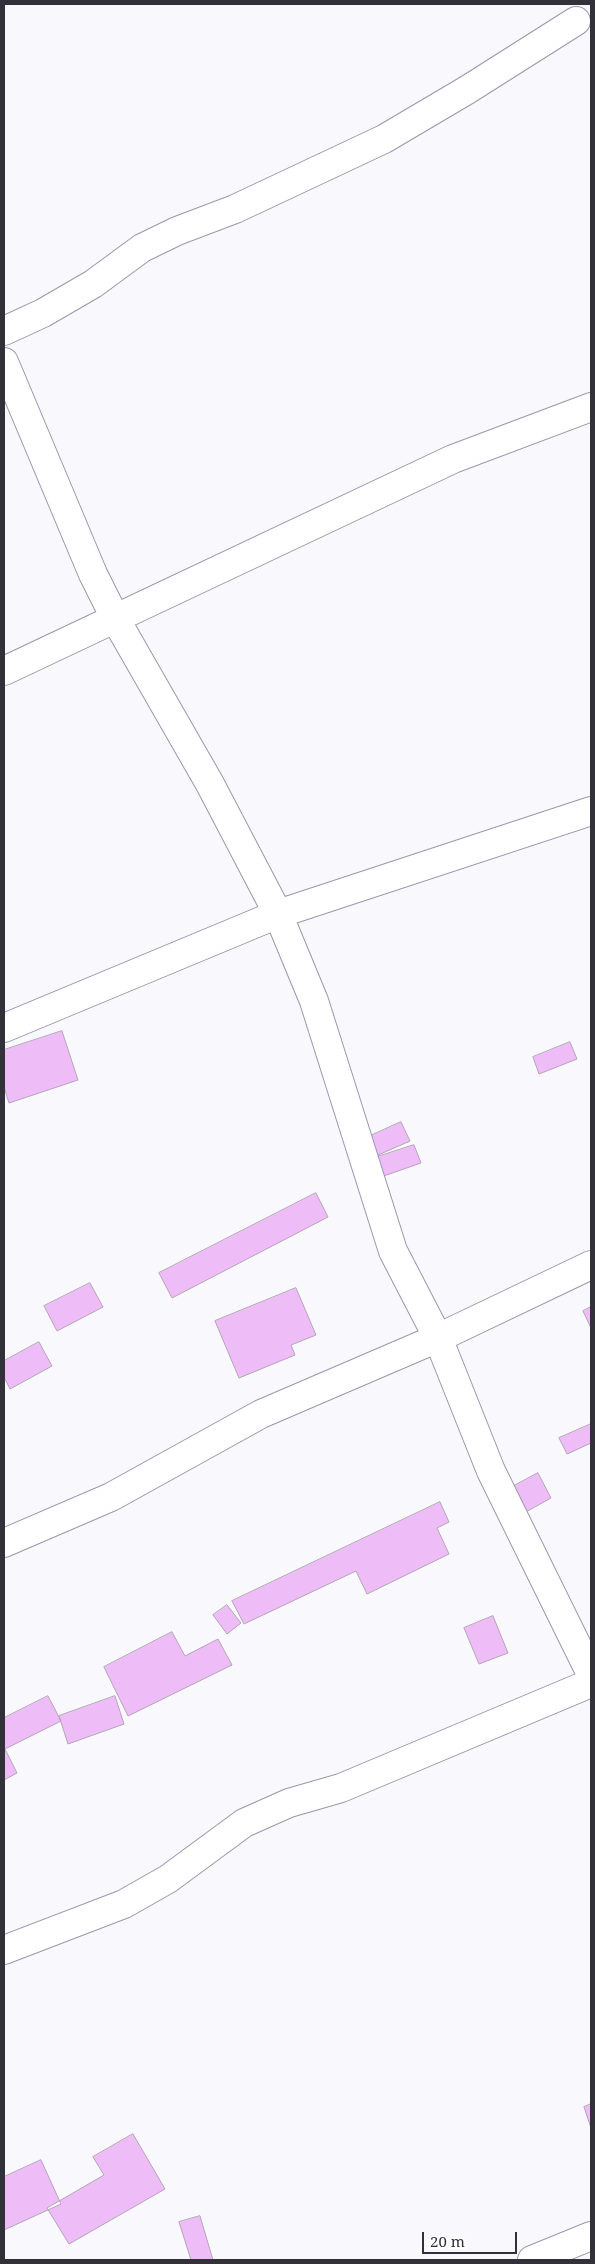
<!DOCTYPE html>
<html>
<head>
<meta charset="utf-8">
<style>
  body { margin:0 }
  #map { position:relative; width:595px; height:2264px; overflow:hidden; background:#f9f8fd; font-family:"Noto Serif",serif }
  canvas { display:block }
  .frame { position:absolute; inset:0; border:5px solid #323039; pointer-events:none }
  .scale { position:absolute; left:422px; top:2232px; width:95px; height:22px; box-sizing:border-box; border:2px solid #323039; border-top:0; padding-left:6px; font-size:15px; line-height:18px; white-space:nowrap; color:#323039; -webkit-text-stroke:4px #fff; paint-order:stroke }
</style>
</head>
<body>
<div id="map">
<canvas width="595" height="2264"></canvas>
<div class="frame"></div>
<div class="scale">20 m</div>
</div>
<script>
const ctx = document.querySelector('canvas').getContext('2d');
ctx.lineJoin = 'round';
function fill(path, color) { ctx.fillStyle = color; ctx.fill(path, 'evenodd'); }
function trace(path, color, width, dash) { ctx.strokeStyle = color; ctx.lineWidth = width; ctx.lineCap = dash ? 'butt' : 'round'; ctx.setLineDash(dash || []); ctx.stroke(path); }
const building = new Path2D(`
  M62 1031 78 1080 9 1103 4 1087V1050Z
  M570 1042 577 1059 539 1074 533 1057Z
  M401 1122 410 1141 376 1156 368 1137Z
  M414 1145 421 1163 378 1178 371 1159Z
  M316 1193 328 1217 172 1298 159 1273Z
  M90 1283 103 1307 57 1331 44 1306Z
  M296 1288 316 1335 291 1345 295 1355 239 1378 215 1321Z
  M591 1307V1328L583 1311Z
  M39 1342 52 1366 10 1389 4 1377V1361Z
  M591 1424V1443L567 1454 559 1438Z
  M538 1473 551 1498 515 1518 501 1493Z
  M440 1502 449 1522 437 1528 449 1554 367 1594 356 1571 244 1624 232 1601Z
  M227 1605 241 1623 227 1634 213 1615Z
  M493 1616 508 1653 479 1664 464 1628Z
  M172 1632 185 1656 218 1639 232 1665 128 1716 104 1667Z
  M48 1696 61 1721 5 1749 17 1773 4 1780V1718Z
  M115 1696 124 1724 68 1744 59 1716Z
  M591 2104V2128L584 2107Z
  M133 2134 165 2189 69 2244 47 2208 104 2175 93 2157Z
  M41 2160 61 2204 4 2230V2177Z
  M200 2216 213 2260H191L179 2222Z`);
fill(building, '#eebcf7');
trace(building, '#b4a4b7', 1);
const minor = new Path2D(`
  M4 331 43 313 93 284 142 248 177 231 235 209 384 139 467 90 576 21
  M4 362 93 574 116 620 210 784 278 914 314 1001 393 1251 438 1338 491 1471 591 1674
  M4 671 453 459 591 407
  M4 1028 278 914 591 811
  M4 1543 111 1497 261 1414 438 1338 591 1265
  M4 1950 124 1904 168 1879 244 1823 289 1803 341 1788 591 1683
  M532 2260 591 2236`);
trace(minor, '#9b97ad', 30);
trace(minor, '#fff', 28);
</script>
</body>
</html>
